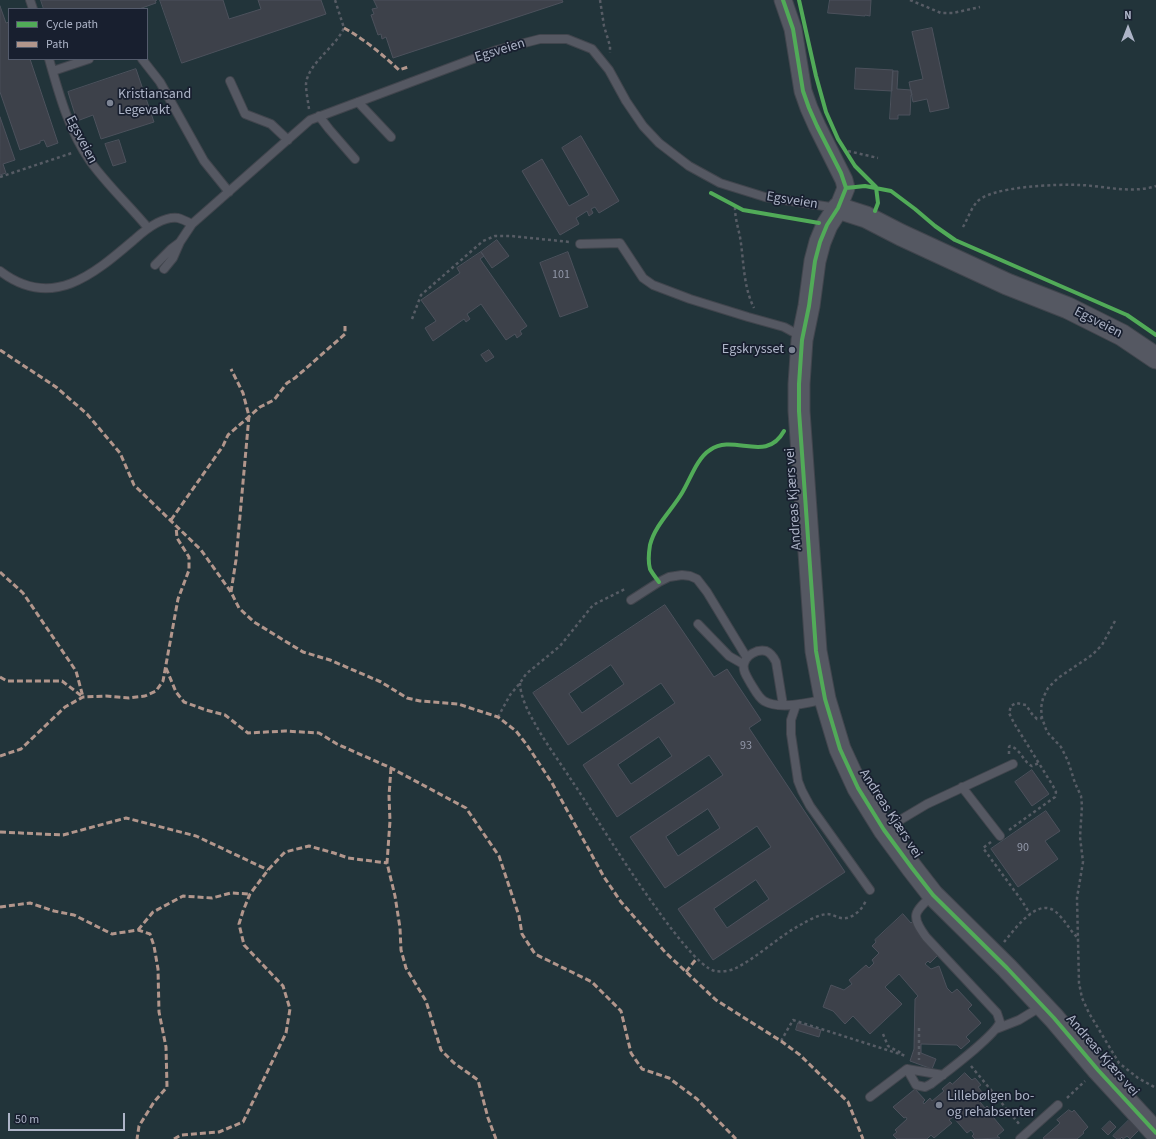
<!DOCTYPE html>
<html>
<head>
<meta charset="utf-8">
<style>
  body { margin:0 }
  #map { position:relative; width:1156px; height:1139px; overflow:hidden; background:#252a34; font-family:"Source Sans 3",sans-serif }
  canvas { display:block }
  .legend { position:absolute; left:8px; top:8px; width:140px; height:52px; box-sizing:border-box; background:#181f2f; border:1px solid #545b6c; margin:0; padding:5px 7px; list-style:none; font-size:12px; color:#adb4c7 }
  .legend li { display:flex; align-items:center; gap:8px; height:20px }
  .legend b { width:20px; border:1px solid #545b6c }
  .north { position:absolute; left:1108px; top:8px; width:40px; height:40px; -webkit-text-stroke:3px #181f2f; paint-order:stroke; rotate:0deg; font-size:11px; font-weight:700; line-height:16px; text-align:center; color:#adb4c7 }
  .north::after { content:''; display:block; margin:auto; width:14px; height:18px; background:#adb4c7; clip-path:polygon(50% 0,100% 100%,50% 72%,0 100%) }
  .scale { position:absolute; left:8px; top:1113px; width:117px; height:18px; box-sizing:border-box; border:2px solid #adb4c7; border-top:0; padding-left:5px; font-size:12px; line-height:14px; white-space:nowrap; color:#adb4c7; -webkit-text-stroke:3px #181f2f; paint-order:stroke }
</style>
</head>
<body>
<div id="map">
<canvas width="1156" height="1139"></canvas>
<ul class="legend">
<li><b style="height:5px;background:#51ab58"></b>Cycle path</li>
<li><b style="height:5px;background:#b2968c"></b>Path</li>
</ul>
<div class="north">N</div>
<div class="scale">50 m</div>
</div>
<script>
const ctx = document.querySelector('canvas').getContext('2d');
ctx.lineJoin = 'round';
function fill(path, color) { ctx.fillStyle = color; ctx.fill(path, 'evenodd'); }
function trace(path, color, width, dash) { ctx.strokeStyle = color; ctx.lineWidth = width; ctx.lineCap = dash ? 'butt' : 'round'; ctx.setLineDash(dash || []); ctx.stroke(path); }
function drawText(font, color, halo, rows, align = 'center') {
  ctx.font = font + ' "Source Sans 3",sans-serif'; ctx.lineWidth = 3.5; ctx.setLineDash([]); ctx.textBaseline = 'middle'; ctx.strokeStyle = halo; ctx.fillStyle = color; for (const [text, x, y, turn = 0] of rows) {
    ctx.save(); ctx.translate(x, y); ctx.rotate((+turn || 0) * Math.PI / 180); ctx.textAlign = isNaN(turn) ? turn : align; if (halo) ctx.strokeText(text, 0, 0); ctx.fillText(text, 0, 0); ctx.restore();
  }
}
fill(new Path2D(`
  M0 0H1156V1139H0ZM9 9H147V59H9Z`), '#22343a');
const building = new Path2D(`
  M41 0H157L155 1 156 3 139 9H44Z
  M160 0H223L229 19 261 9 258 0H321L326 14 182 63Z
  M374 0H562L563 2 393 58 386 37 382 39 381 34 378 35 371 15 374 14 372 9 377 8Z
  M830 0H871L870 16 865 15V16L828 13Z
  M0 6 6 23 9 22V59H30L58 143 47 147 44 140 40 141V143L20 150 0 92Z
  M932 28 949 108 930 112 927 99 913 102 909 82 923 79 912 32Z
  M856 68 893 70 892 91 855 89Z
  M136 69 154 122 101 139 93 115 77 121 68 92Z
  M893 71H898L897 89 911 90 912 95H911L910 115H898V119H890Z
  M0 117 15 160 3 164 6 173 0 175Z
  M581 136 619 201 599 213 595 207 591 209 593 213 589 216 587 211 576 218 579 224 560 235 522 171 542 159 569 206 589 195 562 148Z
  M119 140 126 162 113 166 105 144Z
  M497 240 509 256 492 268 481 252Z
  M481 252 484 256 480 259 527 326 520 331 522 334 517 338 515 334 506 340 481 304 467 314 470 319 466 322 464 319 433 341 425 328 436 321 421 300 460 273 457 268Z
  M568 252 588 307 560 317 540 263Z
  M489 350 494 357 486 362 481 355Z
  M665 605 714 677 727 669 761 720 749 728 845 872 713 960 678 909 771 847 757 826 665 888 630 837 723 775 709 755 617 817 583 765 675 703 661 683 568 745 533 693ZM611 665 624 684 582 713 569 694ZM659 737 672 756 631 784 618 765ZM708 809 720 828 678 856 666 837ZM756 880 769 899 727 928 714 909Z
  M1032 770 1049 794 1032 806 1015 782Z
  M1046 811 1060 831 1045 841 1058 859 1018 887 991 849Z
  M903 914 911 923 914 920 942 951 930 963 928 961 925 964 931 969 939 966 947 988 952 993 957 989 972 1005 968 1009 981 1023 966 1037 970 1041 961 1049 957 1045 921 1044V1053L936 1059 932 1069 910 1061 914 1049 915 999 918 996 899 974 885 987 902 1004 870 1034 853 1016 845 1024 833 1011 823 1007 831 985 844 990 852 984 849 980 866 965 869 968 874 963 872 960 879 953 872 946 876 942 875 940Z
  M798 1023 821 1030 819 1037 796 1030Z
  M965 1073 972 1080 975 1078 981 1085 978 1087 982 1092 976 1097 985 1108 987 1106 995 1115 993 1117 1004 1130 997 1136 1000 1138 975 1139 972 1136 974 1134 971 1130 967 1133 953 1117 949 1120 952 1123 934 1138 931 1135 927 1139H897L893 1135 897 1132 895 1130 907 1119 906 1117 904 1118 893 1107 915 1089 925 1100 923 1102 924 1104 930 1098 932 1101 944 1091 942 1089 950 1082 952 1084Z
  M1069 1110 1072 1112 1074 1110 1088 1127 1083 1132 1084 1133 1077 1139H1044L1043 1138 1060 1123 1057 1120Z
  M1129 1120 1139 1130 1130 1139 1127 1136 1123 1139 1122 1137 1120 1139H1117L1113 1136Z
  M1110 1121 1116 1127 1108 1135 1102 1129Z`);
fill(building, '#3d414a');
trace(building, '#4c515c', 1);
const service = new Path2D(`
  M30 0 33 9
  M49 59C59 94 69 131 90 161 107 185 130 206 148 228
  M142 59 160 82 204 161 229 192
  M53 71 89 59
  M230 81 245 114 271 124 288 140
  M358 102 391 137
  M319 116 329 129 355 159
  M580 244 620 243 643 278 653 285 690 299 748 317 784 327 795 333 801 339
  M155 265 171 249 179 243
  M164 269 173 258 180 242 192 224
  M0 271C52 311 94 274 135 239 145 230 163 216 178 218 182 219 188 222 192 224L310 120 497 50 540 39H567L592 49 609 70 626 101 643 126 659 143 689 166 720 183 765 197 837 208
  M631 600 659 582 669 577 682 575 690 576 697 579 707 592 747 658
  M698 624 729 656 743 664
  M783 705 776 662C774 658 771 653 766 651 757 649 746 655 744 664 742 671 748 678 751 684 755 690 758 697 764 701 779 710 809 703 825 699
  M796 705 791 720V734L798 781 802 791 810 806 870 890
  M962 787 1000 836
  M885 829 927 804 1013 764
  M996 1029 1019 1020 1042 1006
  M907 1069 916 1085 925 1087 931 1084C945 1073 995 1036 1000 1022L997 1013 926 937C910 915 914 912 933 895
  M870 1097 907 1069 943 1075
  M1020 1139 1058 1105`);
const minor = new Path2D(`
  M783 0 793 29 803 91 809 108 817 126 844 180 846 188 838 208`);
const tertiary = new Path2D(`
  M1156 358 1122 335 1068 308 1007 284 901 235 866 217 838 208 827 225 820 242 815 261 809 306 802 340 799 384V411L816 651 825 699 840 749 858 788 884 830 912 868 933 895 1007 968 1054 1018 1098 1070 1156 1133`);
trace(service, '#41454d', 10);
trace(minor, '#41454d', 19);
trace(tertiary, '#41454d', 23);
trace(new Path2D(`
  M600 0 604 26 610 46V53
  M910 0 941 13H953L980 7
  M309 109C308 101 306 92 306 84 308 63 335 48 344 28L335 0
  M848 151 878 158
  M0 177 72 153
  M735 207C735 218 738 227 740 237 744 261 743 286 754 308
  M963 227C967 220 971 209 976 203 988 186 1059 184 1080 185 1105 186 1131 194 1156 186
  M412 319 421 295 483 241 495 236H511L570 242
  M1115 621 1102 645 1092 655 1058 678 1048 688 1043 698 1041 708 1042 718 1047 732 1061 747 1068 761 1075 783 1081 796 1082 806 1080 837 1083 862 1077 898 1079 983 1082 998 1089 1013 1119 1063 1138 1078 1156 1088
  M520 683C520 694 527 710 533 720 544 741 559 761 572 781 594 813 685 965 715 971 722 972 730 971 736 968 758 957 779 936 802 924 809 920 818 915 827 914 832 914 836 917 841 918 852 920 863 909 866 900
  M498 717 510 695 520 683 526 674 560 646 593 605 625 589
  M1009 754V747L1010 746C1021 749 1023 762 1032 766L1039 763
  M1009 830 1055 797 1056 792 1053 786 1014 723 1009 713 1011 706 1016 703 1026 705 1032 714 1037 719 1042 718
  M991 842 983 848 1022 901 1030 914
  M1004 942C1016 928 1040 893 1059 915 1067 923 1070 931 1079 939
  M919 1028V1060
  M883 1034 888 1046 901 1053
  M781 1041 793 1020 906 1056
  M971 1066 1020 1125
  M1067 1098 1085 1081`), '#575c65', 2.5, [3, 3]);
trace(service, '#555862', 8);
trace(minor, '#555862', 17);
trace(tertiary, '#555862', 21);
trace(new Path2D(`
  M344 28C364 39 382 54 399 70L408 67
  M0 350 56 387 87 414 120 453 134 485 201 550 231 592 239 608 254 622 303 652 330 660 381 682 407 698 420 701 458 704 498 717 516 731 527 745 552 783 604 877 621 902 665 952 716 1000 781 1041 800 1055 848 1102 863 1139
  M171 520 223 446 228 435 260 407 274 400 287 383 295 378 345 334V326
  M0 572 23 593 76 671 83 697
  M231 592 236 560 249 416 243 393 231 369
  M166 668 176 692 184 702 206 710 225 715 248 733 285 731 319 733 337 744 391 768 466 808 499 856 519 916 522 934 535 954 592 982 621 1011 631 1053 642 1069 669 1078 697 1099 736 1139
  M0 677 7 681H62L83 697
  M0 756 21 749 65 707 83 697 106 696 129 698 145 696 156 691 163 681 178 599 189 570V557L177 538 176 526
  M391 768 389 796 390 821 387 863 395 896 400 928 401 950 406 968 426 1001 441 1050 454 1063 478 1080 488 1118 496 1139
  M0 832 63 835 126 818 196 836 268 870
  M0 907 30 903 54 911 74 915 112 934 138 930 150 934 154 946 158 969 159 1012 166 1047 167 1087 154 1102 139 1126 137 1139
  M138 930 153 912 183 896 212 898 231 893 250 894
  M686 972 697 958
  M174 1139 181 1135 219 1132 243 1122 286 1033 290 1009 283 986 244 945 239 924 243 911 250 894 268 870 285 852 309 846 334 853 348 858 387 863`), '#b2968c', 3, [6, 3]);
trace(new Path2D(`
  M783 0 793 29 803 91 809 108 817 126 841 173 846 188 838 208 827 225 820 242 815 261 809 306 802 340 799 384V411L816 651 825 699 840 749 858 788 884 830 912 868 933 895 1007 968 1054 1018 1098 1070 1156 1133
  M799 0 816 76 826 112 838 139 855 166 876 187 878 203 875 211
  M846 188 865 186 891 191 915 209 935 226 955 240 1127 315 1156 335
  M711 193 743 210 819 223
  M659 582C656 578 652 573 650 569 648 562 649 551 650 545 655 525 672 510 682 493 690 480 697 458 710 450 734 433 766 464 784 431`), '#51ab58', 4);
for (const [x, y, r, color] of [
  [110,103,4,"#7d8494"],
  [792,350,4,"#7d8494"],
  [939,1105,4,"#7d8494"]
]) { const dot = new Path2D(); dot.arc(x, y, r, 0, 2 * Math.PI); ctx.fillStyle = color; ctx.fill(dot); trace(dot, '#181f2f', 1.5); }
drawText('12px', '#9197a8', null, [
  ["101",561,275],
  ["93",746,746],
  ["90",1023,848]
]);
drawText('14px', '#adb4c7', '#181f2f', [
  ["Egsveien",500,51,-17],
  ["Egsveien",81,140,62],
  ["Egsveien",792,201,9],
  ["Egsveien",1098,323,27],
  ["Andreas Kjærs vei",794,499,-94],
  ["Andreas Kjærs vei",890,814,57],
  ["Andreas Kjærs vei",1102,1056,49]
]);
drawText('14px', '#adb4c7', '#181f2f', [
  ["Kristiansand",118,95],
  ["Legevakt",118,111],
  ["Egskrysset",784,350,"right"],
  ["Lillebølgen bo-",947,1097],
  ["og rehabsenter",947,1113]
], 'left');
</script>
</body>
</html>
